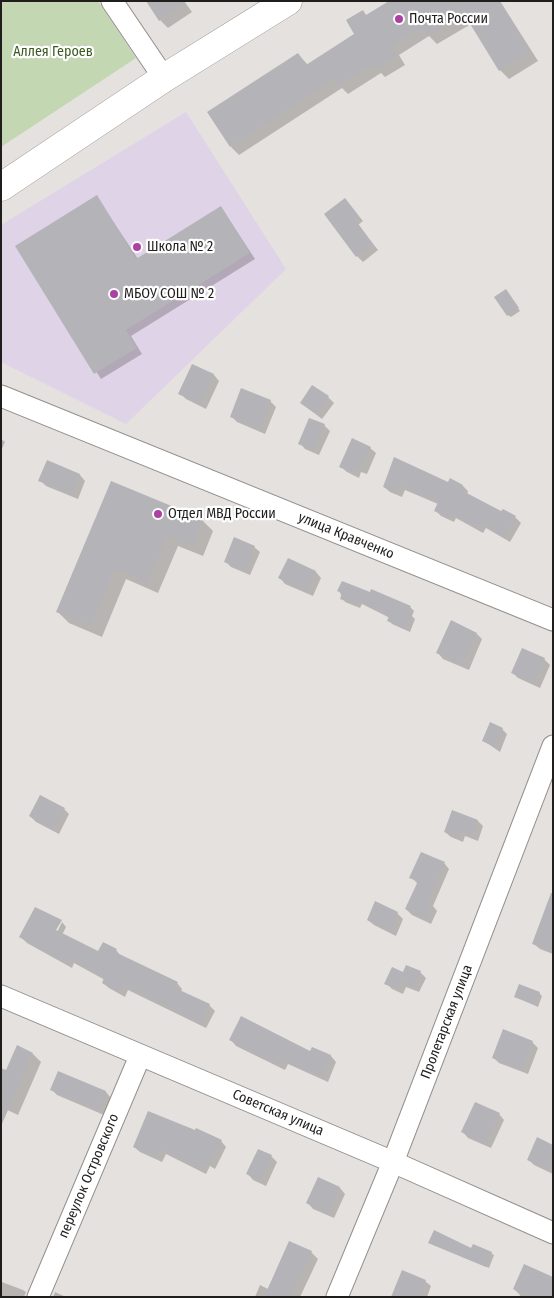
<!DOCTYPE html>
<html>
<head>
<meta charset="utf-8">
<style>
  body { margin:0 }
  #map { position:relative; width:554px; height:1298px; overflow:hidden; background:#e5e1df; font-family:"Fira Sans Condensed",sans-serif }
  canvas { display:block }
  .frame { position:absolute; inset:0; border:2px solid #201e1d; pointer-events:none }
</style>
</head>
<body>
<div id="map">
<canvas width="554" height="1298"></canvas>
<div class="frame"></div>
</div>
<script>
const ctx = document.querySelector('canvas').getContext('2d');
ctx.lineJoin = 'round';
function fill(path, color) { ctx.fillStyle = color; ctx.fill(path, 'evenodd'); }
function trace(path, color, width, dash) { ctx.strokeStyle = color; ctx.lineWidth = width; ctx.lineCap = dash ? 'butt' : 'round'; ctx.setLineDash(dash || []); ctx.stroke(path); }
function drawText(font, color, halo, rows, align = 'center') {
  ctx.font = font + ' "Fira Sans Condensed",sans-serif'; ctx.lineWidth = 4.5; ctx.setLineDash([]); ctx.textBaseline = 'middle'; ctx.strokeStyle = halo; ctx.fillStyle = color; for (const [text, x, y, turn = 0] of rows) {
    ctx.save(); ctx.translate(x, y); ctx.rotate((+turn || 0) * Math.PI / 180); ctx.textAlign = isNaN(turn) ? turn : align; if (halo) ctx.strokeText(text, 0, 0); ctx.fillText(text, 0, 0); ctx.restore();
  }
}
fill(new Path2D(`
  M186 112 286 269 126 424 1 362V225Z`), '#dfd3e7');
fill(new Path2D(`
  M1 1H98L136 58 1 147Z`), '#c2d7b2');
fill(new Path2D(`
  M184 1 192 12 168 28 160 20Z
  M391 1H500L538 61 509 79 500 70 471 24 437 44 429 36 399 55 405 65 385 77 381 73 348 94 342 88 239 155 231 147 298 54 308 65 356 34 363 12 367 16Z
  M97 197 138 259 221 207 255 259 131 336 142 354 101 379 17 247Z
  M350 205 363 221 358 225 378 250 363 262 357 256Z
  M508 293 520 311 511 317 508 315Z
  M193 366 214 375 219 381 206 409 186 399 180 393Z
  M328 397 334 403 322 419 301 403Z
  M270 401 276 407 265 434 237 422 232 417Z
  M324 425 330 431 319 455 305 449 300 443Z
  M1 439 5 442 1 451Z
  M370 448 376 453 367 474 361 472 359 478 347 472 341 467Z
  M395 459 448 484 463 486 468 491 467 495 502 513 515 517 521 523 510 542 486 528 483 533 456 518 454 522 441 516 435 510 438 504 405 490 402 497 390 492 384 487Z
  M48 462 80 475 85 481 78 499 46 486 40 480Z
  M112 482 202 520 213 531 203 556 178 546 158 593 126 579 102 637 69 623 58 612Z
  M254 547 260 552 250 575 231 567 225 561Z
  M288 560 316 572 321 578 313 596 285 584 280 578Z
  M339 591 370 594 410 607 414 611 412 616 415 619 410 632 392 624 389 620 390 618 362 604 360 608 345 602Z
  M477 634 482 639 469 670 443 659 438 653Z
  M544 659 550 665 540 688 518 678 512 672Z
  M502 729 507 734 500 752 484 741Z
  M64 809 69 814 59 834 36 822 30 816Z
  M453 811 478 821 483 826 478 841 465 836 463 842 451 837 445 832Z
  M444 863 449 869 433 906 437 911 431 924 412 915 406 909 418 884 411 877Z
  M553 895V954L540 949 534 944Z
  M397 913 403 919 396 936 374 925 368 920Z
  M62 922 66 927 62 935 99 953 116 950 121 956 177 983 182 989 181 992 209 1005 215 1011 206 1028 128 990 125 997 109 988 103 983 105 980 74 963 72 968 27 943 21 937H55Z
  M420 972 426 978 419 992 406 987 403 994 392 989 386 983 404 974Z
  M539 993 542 996 538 1007 516 997Z
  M231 1040 311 1052 313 1048 331 1056 336 1062 328 1082 288 1064 285 1070 236 1046Z
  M532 1042 538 1048 528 1074 499 1063 493 1057Z
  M33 1054 41 1062 18 1115 1 1107 6 1072Z
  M59 1073 106 1092 111 1098 104 1115 57 1095 51 1089Z
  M499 1114 504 1120 491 1148 468 1138 463 1132Z
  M221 1141 226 1147 215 1169 210 1166 206 1174 166 1154 162 1162 140 1152 134 1147Z
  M553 1146V1174L534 1165 528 1159Z
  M271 1156 277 1162 266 1186 253 1180 248 1174Z
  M319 1179 340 1188 345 1194 334 1218 313 1209 308 1203Z
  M430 1243 491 1253 494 1255 489 1268Z
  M311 1252 318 1259 300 1297H255L260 1285 268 1289Z
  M425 1281 431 1286 427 1297H393Z
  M2 1282 23 1290 26 1292 24 1297H1Z
  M514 1289 553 1297H519L520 1295Z
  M55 1292 66 1297H53Z`), '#0003');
fill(new Path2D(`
  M146 1H187L159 21Z
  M389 1H498L530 52 499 71 464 14 427 36 422 27 391 46 397 56 376 69 373 64 338 86 334 79 230 147 207 112 298 53 306 65 354 34 346 20 363 10 366 15Z
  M97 195 136 259 221 206 250 253 126 330 137 348 94 374 15 246Z
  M345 198 358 215 354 218 373 244 356 257 324 214Z
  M506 289 519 308 507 316 494 297Z
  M192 364 214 374 201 404 178 394Z
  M312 385 329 396 316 414 300 403Z
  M241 388 271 400 260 429 230 417Z
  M309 418 325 424 314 450 298 444Z
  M352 438 371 447 361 469 356 467 353 473 339 467Z
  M394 457 448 482 450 478 463 485 461 490 501 511 503 509 516 516 504 537 480 523 477 528 450 513 448 517 434 511 438 502 399 485 397 492 383 487Z
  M47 460 80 474 72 494 38 481Z
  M111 481 203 519 192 546 167 536 147 583 115 569 91 626 56 612Z
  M234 537 255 546 245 571 224 562Z
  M288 558 316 571 307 592 278 578Z
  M342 581 370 592 371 589 411 606 408 613 412 615 406 629 387 621 389 616 358 601 356 605 340 599 342 593 337 591Z
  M451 620 477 633 463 665 436 653Z
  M522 648 545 658 534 683 511 673Z
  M490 722 503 728 495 747 482 741Z
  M40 795 65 808 53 829 29 816Z
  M452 810 478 820 472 836 460 831 457 837 444 832Z
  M421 852 445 862 427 902 432 904 425 919 405 909 418 881 409 878Z
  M551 893H553V951L532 944Z
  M375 901 398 912 390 932 367 920Z
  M35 907 62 920 56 930 98 951 103 942 117 949 115 952 178 982 175 988 210 1004 201 1023 123 985 119 992 102 983 104 978 69 958 66 964 19 937Z
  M406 965 421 971 414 988 400 982 397 989 384 984 392 967 403 972Z
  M519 984 540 992 535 1005 514 997Z
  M241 1016 310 1051 312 1047 331 1055 322 1077 282 1060 279 1065 229 1040Z
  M503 1029 533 1041 522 1070 492 1058Z
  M17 1045 33 1053 1 1126V1068L6 1070Z
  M58 1071 106 1091 99 1110 50 1090Z
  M475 1102 500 1113 485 1144 461 1132Z
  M148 1111 195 1130 196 1128 222 1140 209 1164 204 1162 201 1169 160 1149 157 1157 133 1147Z
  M537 1137 553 1145V1160L548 1170 527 1160Z
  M258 1149 272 1155 261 1181 246 1174Z
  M318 1177 340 1187 328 1214 306 1203Z
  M434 1230 471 1248 473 1244 492 1252 486 1267 428 1243Z
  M289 1241 312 1251 290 1297H264Z
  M524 1264 553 1277V1297H530L513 1289Z
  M402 1270 426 1280 419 1297H391Z`), '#b4b3b7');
const street = new Path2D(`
  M112 1 164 78
  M1 396 553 620
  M1 996 393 1162 553 1233
  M38 1297 140 1056
  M337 1297 393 1162 553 746`);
const secondary = new Path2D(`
  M1 187 164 78 288 1`);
trace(street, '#938f8d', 23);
trace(secondary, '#938f8d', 29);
trace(street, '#fff', 21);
trace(secondary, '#fff', 28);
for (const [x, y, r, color] of [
  [399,19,5,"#aa41a3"],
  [137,247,5,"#aa41a3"],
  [114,294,5,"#aa41a3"],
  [158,514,5,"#aa41a3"]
]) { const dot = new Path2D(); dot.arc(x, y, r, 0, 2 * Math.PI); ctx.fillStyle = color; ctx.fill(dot); trace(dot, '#fff', 2); }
drawText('14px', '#201e1d', '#fff', [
  ["Почта России",409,19],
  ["Школа № 2",147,247],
  ["МБОУ СОШ № 2",124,294],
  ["Отдел МВД России",168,514]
], 'left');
drawText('14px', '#3c581f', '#fff', [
  ["Аллея Героев",53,52]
]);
drawText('14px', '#201e1d', '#fff', [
  ["улица Кравченко",346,536,22],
  ["Пролетарская улица",447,1022,-69],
  ["Советская улица",278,1113,23],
  ["переулок Островского",89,1176,-67]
]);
</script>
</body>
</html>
